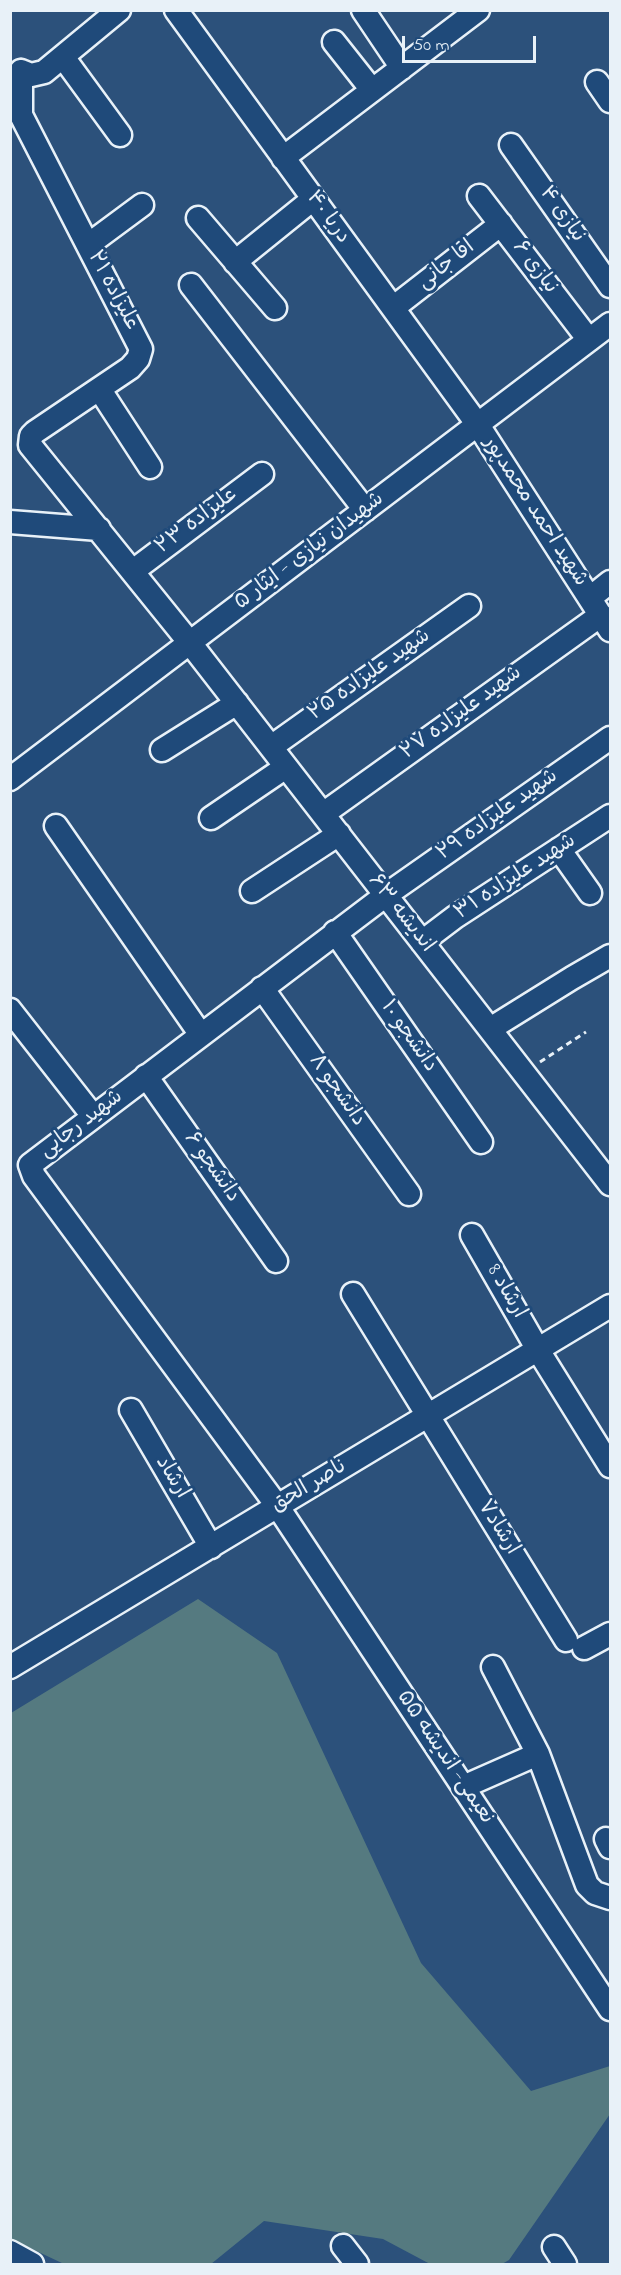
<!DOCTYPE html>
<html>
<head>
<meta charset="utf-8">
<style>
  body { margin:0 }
  #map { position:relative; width:621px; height:2275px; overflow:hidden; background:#2c517b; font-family:"Indie Flower",sans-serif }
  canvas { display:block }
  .frame { position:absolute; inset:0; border:12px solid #e8f1f8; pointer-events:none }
  .scale { position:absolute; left:402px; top:36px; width:134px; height:27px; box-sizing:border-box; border:3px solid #e8f1f8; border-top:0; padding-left:8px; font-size:18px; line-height:21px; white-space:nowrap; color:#e8f1f8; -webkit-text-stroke:4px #1f4a7a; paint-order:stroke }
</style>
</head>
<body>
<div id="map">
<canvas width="621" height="2275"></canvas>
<div class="frame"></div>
<div class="scale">50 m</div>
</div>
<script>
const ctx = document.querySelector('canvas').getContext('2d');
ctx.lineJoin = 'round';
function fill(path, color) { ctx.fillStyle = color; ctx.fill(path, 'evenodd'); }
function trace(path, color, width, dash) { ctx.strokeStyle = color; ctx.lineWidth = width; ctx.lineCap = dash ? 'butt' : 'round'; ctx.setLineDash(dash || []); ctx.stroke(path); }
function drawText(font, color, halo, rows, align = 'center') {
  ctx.font = font + ' "Indie Flower","Playpen Sans Arabic",sans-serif'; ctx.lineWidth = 6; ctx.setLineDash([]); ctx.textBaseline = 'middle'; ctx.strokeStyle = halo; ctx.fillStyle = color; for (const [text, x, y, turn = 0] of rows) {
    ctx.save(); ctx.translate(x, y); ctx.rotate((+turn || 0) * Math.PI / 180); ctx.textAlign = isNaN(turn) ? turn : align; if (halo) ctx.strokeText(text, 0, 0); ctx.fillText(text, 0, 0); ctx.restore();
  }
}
fill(new Path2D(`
  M198 1599 277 1653 421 1963 531 2091 610 2066V2114L509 2260 502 2264H430L383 2239 264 2221 211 2264H64L11 2239V1713Z`), '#557a80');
const minor = new Path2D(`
  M176 10 478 425 610 630
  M363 10 402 68
  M334 42 372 90
  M63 57 120 135
  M21 71V115L141 349 138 359 130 368 35 432 31 436 30 445 190 643 610 1184
  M21 71 31 75 44 72 119 10
  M597 82 610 101
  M511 145 610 286
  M283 158 478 10
  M479 196 589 340
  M198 218 275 308
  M88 245 142 205
  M235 262 313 199
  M191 285 365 510
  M393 308 501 224
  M100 390 150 467
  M10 522 99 529
  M133 571 262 474
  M590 598 610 582
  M610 738 386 895 30 1165 34 1176 278 1507 610 2009
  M271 747 469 606
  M162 750 237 703
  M10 779 610 324
  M323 814 601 615
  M211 818 286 767
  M56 826 201 1035
  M559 849 590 893
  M252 891 339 834
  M335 932 481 1142
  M422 942 455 917 610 816
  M262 988 409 1194
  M10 1010 93 1116
  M490 1029 572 978 610 956
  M146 1076 276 1261
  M472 1235 538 1350 610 1466
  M353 1294 566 1640
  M131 1410 211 1547
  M584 1648 610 1634
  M10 1667 610 1306
  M493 1667 538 1754 587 1885 595 1893 610 1898
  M463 1787 538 1754
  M606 1839 610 1847
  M343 2246 357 2264
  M554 2247 565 2264
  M10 2252 32 2264`);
trace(minor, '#e8f1f8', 27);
trace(new Path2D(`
  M540 1062 586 1032`), '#e8f1f8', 3, [6, 4.5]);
trace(minor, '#1f4a7a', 22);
drawText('21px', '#e8f1f8', '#1f4a7a', [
  ["نیازی ۴",561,215,55],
  ["دریا ۴۰",327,218,54],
  ["اقا جانی",447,266,-38],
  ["نیازی ۶",534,268,53],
  ["علیزاده ۲۱",112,291,62],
  ["شهید احمد محمدپور",534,512,57],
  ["علیزاده ۲۳",197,522,-37],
  ["شهیدان نیازی - ایثار ۵",310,552,-37],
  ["شهید علیزاده ۲۵",370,676,-35],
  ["شهید علیزاده ۲۷",462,714,-36],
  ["شهید علیزاده ۲۹",498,816,-35],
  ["شهید علیزاده ۳۱",516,878,-33],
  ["اندیشه ۶۳",400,914,52],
  ["دانشجو ۱۰",408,1037,55],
  ["دانشجو ۸",336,1091,55],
  ["شهید رجایی",82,1125,-37],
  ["دانشجو ۶",211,1168,55],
  ["ارشاد 8",505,1292,60],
  ["ارشاد",171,1478,59],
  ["ناصر الحق",310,1487,-31],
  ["ارشاد۷",497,1528,58],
  ["نعیمی- اندیشه ۵۵",444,1758,56]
]);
</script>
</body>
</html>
